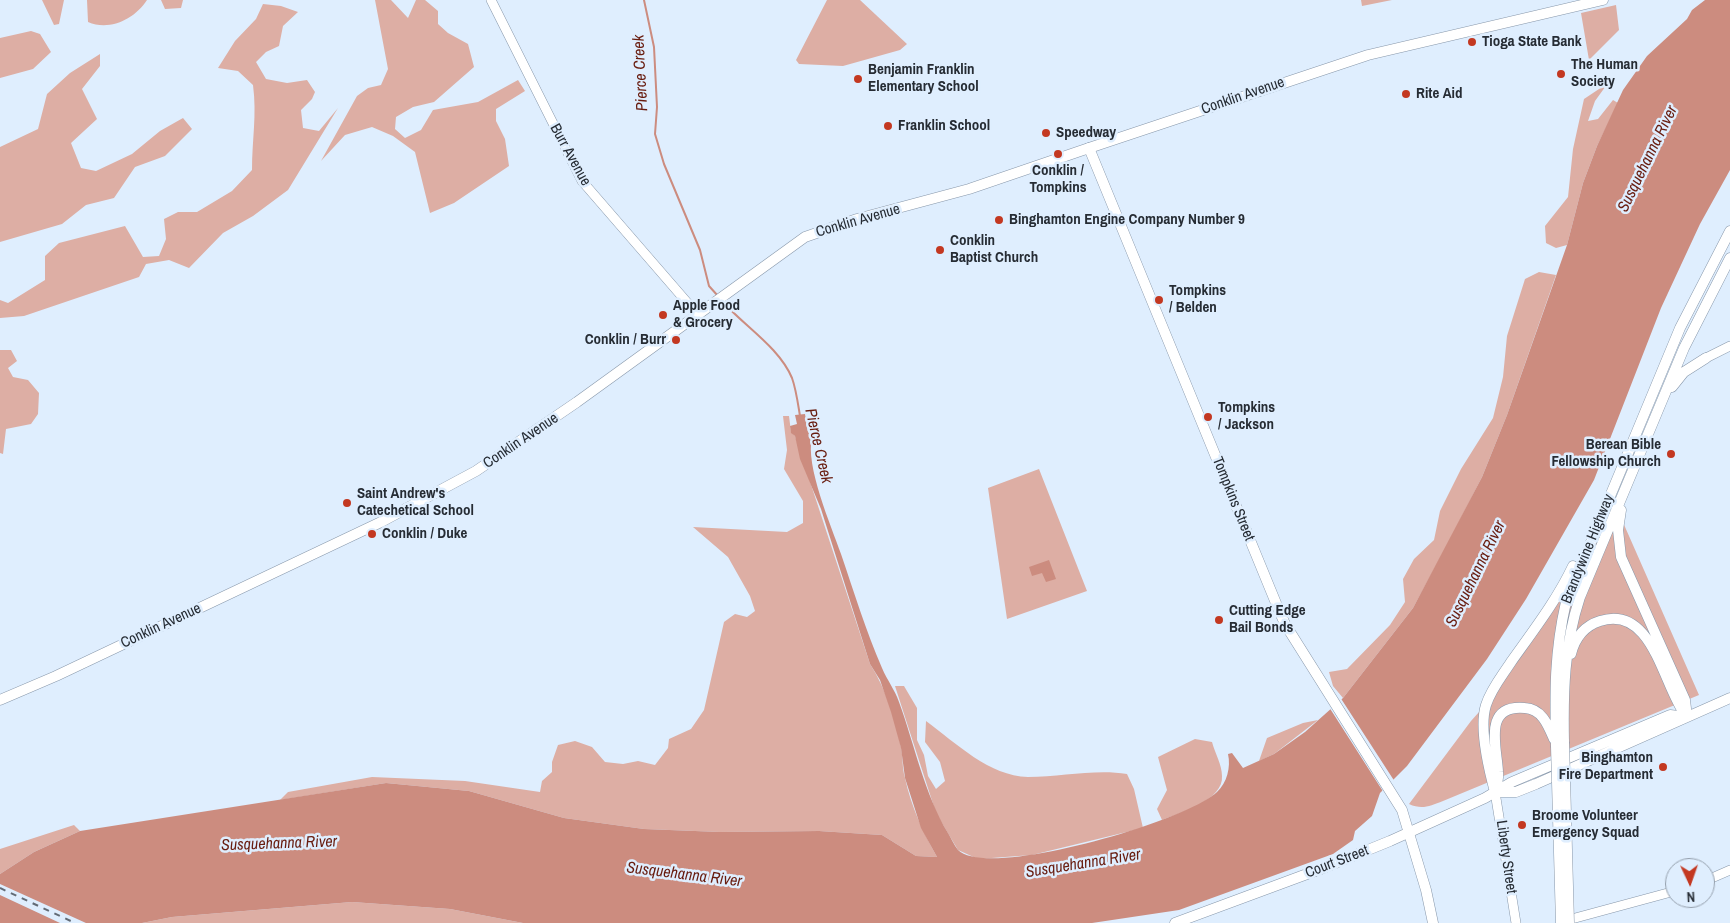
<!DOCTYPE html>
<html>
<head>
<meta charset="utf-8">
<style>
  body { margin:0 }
  #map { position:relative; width:1730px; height:923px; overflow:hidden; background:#dfeefe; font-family:"Archivo Narrow",sans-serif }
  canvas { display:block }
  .north { position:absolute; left:1665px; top:858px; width:50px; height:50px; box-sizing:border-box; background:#dfeefe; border:1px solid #95a0ad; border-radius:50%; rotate:177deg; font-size:14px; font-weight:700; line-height:20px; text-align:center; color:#262c34 }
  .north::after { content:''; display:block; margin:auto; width:18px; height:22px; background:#c33821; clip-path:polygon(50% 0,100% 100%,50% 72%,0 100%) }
</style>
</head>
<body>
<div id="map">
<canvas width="1730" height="923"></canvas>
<div class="north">N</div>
</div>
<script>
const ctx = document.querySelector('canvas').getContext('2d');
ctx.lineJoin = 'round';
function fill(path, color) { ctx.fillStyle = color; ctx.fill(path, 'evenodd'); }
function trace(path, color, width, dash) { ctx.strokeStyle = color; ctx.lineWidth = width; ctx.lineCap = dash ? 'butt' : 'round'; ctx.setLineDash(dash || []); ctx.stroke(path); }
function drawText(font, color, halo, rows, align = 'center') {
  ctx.font = font + ' "Archivo Narrow",sans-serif'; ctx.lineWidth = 5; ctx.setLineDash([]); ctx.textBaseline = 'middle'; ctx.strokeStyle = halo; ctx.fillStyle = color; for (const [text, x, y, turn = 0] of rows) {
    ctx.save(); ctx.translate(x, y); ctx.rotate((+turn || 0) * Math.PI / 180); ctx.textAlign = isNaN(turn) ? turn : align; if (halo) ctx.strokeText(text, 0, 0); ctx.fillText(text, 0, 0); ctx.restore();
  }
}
fill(new Path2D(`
  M42 0H64L59 24 54 25Z
  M87 0H147C134 20 109 31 88 22Z
  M161 0H183L181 8 165 9Z
  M375 0H391L408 18 416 0H425L438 11V24L448 33 468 44 474 67 434 102 413 107 396 117 395 129 405 138 421 130 433 110 478 102 518 80 525 91 496 109V121L505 139 509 166 454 203 430 213 415 152 393 136 372 127 345 135 321 161 357 96 368 88 381 85 388 69Z
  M827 0H860L907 44 900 50 843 66 799 64 796 60Z
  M1361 0H1392L1362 6Z
  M263 4 281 6 298 12 283 26 279 46 266 52 256 62 266 79 287 83 307 80 315 92 312 99 301 110 303 128 319 131 338 108 288 190 253 216 223 233 189 268 169 260 146 264 139 277 24 316 0 318V300L8 303 45 280V256L59 243 125 226 143 257 159 256 166 239 164 219 178 212H197L232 191 252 170C252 140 257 115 253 85L238 71 218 68 235 41 256 19Z
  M1616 5 1619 30 1589 60 1581 13Z
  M31 31 40 34 51 52 33 69 0 78V38Z
  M100 54V66L82 89 97 119 71 143 81 168 96 171 132 154 160 131 183 118 192 129 165 156 135 167 114 198 86 205 62 224 0 242V147L38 129 47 94 70 73Z
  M1608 83 1595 101 1588 121 1598 119 1613 100 1618 103 1597 146 1583 183 1567 245 1556 248 1546 243 1545 226 1568 197 1573 149 1584 99Z
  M1539 272 1556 275 1507 415 1482 477 1446 547 1413 608 1343 698 1333 686 1329 672 1347 669 1390 625 1405 602 1403 579 1414 559 1434 540 1440 511 1461 469 1493 418 1503 377 1507 336 1525 279Z
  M0 350H11L17 361 8 368 13 377 28 380 39 393 38 414 31 424 6 429 3 454 0 453Z
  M783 416H789L791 432 795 436 870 664C886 689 895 719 901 747 903 757 902 768 905 778 911 806 923 832 937 857L916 856 882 835 819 831 720 832 644 829 564 818 469 791 386 783 280 800 288 792 372 777 465 781 540 792 542 781 552 772V762L558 745 575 741 592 747 605 762 623 764 638 761 655 765 668 748 669 739 691 729 704 710 724 622 735 614 747 617 755 611 750 596 728 557 693 527 787 532 803 523V501L784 469 787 450Z
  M1039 469 1087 591 1007 619 988 488Z
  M1618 511 1699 695 1443 801C1430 806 1422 810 1409 804L1471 721 1496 693Z
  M895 686H904L917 708V740L924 755 928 776 936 789 945 781 940 762 925 742 926 721C956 743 989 776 1028 777 1061 777 1095 769 1127 774L1134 789 1143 828 1032 855 978 859 958 850 936 813Z
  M1318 720 1274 754 1259 761 1267 738 1303 723Z
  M1195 739 1212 742C1215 753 1222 765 1222 776 1224 800 1180 813 1162 820L1157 809 1167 790 1158 757Z
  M74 825 80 831 34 852 0 874V849Z
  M352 902 450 909 523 923H142L172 917Z`), '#ddaea4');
fill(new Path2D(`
  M1705 0H1730V170L1700 224 1661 308 1594 480 1526 599 1487 659 1407 766 1380 793 1372 816 1355 831 1353 840 1333 854 1179 910 1092 923H523L450 909 352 902 172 917 142 923H0V874L34 852 80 831 386 783 469 791 564 818 644 829 720 832 819 831 882 835 916 856 937 857 921 828 905 778 901 748 891 712 880 680 870 664 821 509 800 459 795 436 791 433 790 426 797 424 795 415 805 414 808 432 812 437C805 466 831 525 841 554 854 592 866 631 882 668 887 680 895 690 899 702 915 746 924 793 948 833 951 838 954 845 958 850 988 880 1187 821 1217 792 1227 783 1231 767 1228 754L1232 753 1243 768 1274 754 1305 732 1343 698 1413 608 1482 477 1507 415 1567 245 1583 183 1597 146 1623 90 1647 56 1687 19 1692 10Z
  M1049 560 1056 579 1046 582 1042 573 1032 576 1029 567Z`), '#cc8c7f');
fill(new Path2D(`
  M1340 697 1395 782 1384 793 1329 707Z
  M0 884 86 923H60L0 895Z`), '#dfeefe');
trace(new Path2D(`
  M644 0 654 47 657 107 655 134 664 164 700 250 709 286 718 296
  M722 301C744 326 779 347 792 378 796 389 798 404 800 416`), '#cc8c7f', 2);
const tertiary = new Path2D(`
  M491 0 582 181 698 315
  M1706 358 1730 346
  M1495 792 1516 923
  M1705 881 1730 870
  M1564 921 1675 891`);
const secondary = new Path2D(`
  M1089 148 1368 55 1603 0`);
const primary = new Path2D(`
  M1672 387 1684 372 1706 358
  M1621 510 1618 530 1621 557 1685 700 1687 717
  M1571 654C1575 638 1584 626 1600 621 1653 604 1663 686 1686 716
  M0 700 56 676 381 522 476 471 577 402 805 237 857 219 969 189 1089 148 1278 608 1285 624 1402 810 1426 890 1433 923
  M1564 742C1563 692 1564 645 1580 597L1684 348 1730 258
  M1556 746C1555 694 1554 654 1566 602L1680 328 1730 231
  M1495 791C1497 784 1499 778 1498 772 1497 747 1482 704 1525 708 1542 709 1548 725 1554 739
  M1495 792C1489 770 1479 727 1486 705 1491 689 1502 676 1511 662 1533 631 1557 600 1573 566
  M1496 792H1516L1536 784 1730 698
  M1175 923 1326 867 1390 841 1485 798 1512 782 1670 715 1687 717`);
trace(tertiary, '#8797aa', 10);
trace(secondary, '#8797aa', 11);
trace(primary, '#8797aa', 11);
trace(tertiary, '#fff', 9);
trace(secondary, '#fff', 10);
trace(primary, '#fff', 10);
trace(new Path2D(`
  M0 888 75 923`), '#626b76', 2, [6, 6]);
const primaryBridge = new Path2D(`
  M1564 742 1569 923
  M1556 746 1561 923`);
trace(primaryBridge, '#8797aa', 11, []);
trace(primaryBridge, '#fff', 10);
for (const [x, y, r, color] of [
  [1472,42,5,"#c33821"],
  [1561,74,5,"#c33821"],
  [858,79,5,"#c33821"],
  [1406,94,5,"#c33821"],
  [888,126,5,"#c33821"],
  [1046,133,5,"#c33821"],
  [1058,154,5,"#c33821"],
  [999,220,5,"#c33821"],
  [940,250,5,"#c33821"],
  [1159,300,5,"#c33821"],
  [663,315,5,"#c33821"],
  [676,340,5,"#c33821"],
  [1208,417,5,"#c33821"],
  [1671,454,5,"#c33821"],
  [347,503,5,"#c33821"],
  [372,534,5,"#c33821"],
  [1219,620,5,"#c33821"],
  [1663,767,5,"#c33821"],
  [1522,825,5,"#c33821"]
]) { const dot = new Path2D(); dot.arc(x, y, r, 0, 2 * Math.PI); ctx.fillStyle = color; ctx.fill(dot); trace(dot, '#dfeefe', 2); }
drawText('bold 15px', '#262c34', '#dfeefe', [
  ["Tioga State Bank",1482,42],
  ["The Human",1571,65],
  ["Society",1571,82],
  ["Benjamin Franklin",868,70],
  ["Elementary School",868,87],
  ["Rite Aid",1416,94],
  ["Franklin School",898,126],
  ["Speedway",1056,133],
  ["Conklin /",1058,171,"center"],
  ["Tompkins",1058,188,"center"],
  ["Binghamton Engine Company Number 9",1009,220],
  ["Conklin",950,241],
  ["Baptist Church",950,258],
  ["Tompkins",1169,291],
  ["/ Belden",1169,308],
  ["Apple Food",673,306],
  ["& Grocery",673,323],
  ["Conklin / Burr",666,340,"right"],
  ["Tompkins",1218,408],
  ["/ Jackson",1218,425],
  ["Berean Bible",1661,445,"right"],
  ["Fellowship Church",1661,462,"right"],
  ["Saint Andrew's",357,494],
  ["Catechetical School",357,511],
  ["Conklin / Duke",382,534],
  ["Cutting Edge",1229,611],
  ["Bail Bonds",1229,628],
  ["Binghamton",1653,758,"right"],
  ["Fire Department",1653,775,"right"],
  ["Broome Volunteer",1532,816],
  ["Emergency Squad",1532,833]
], 'left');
drawText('15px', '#262c34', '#dfeefe', [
  ["Conklin Avenue",1243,96,-19],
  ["Burr Avenue",570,155,61],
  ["Conklin Avenue",858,221,-16],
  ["Conklin Avenue",521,441,-34],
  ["Tompkins Street",1233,499,68],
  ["Brandywine Highway",1588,549,-68],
  ["Conklin Avenue",161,626,-25],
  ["Liberty Street",1506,857,82],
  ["Court Street",1337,862,-21]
]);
drawText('italic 16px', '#681c0f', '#dfeefe', [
  ["Pierce Creek",641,73,-93],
  ["Susquehanna River",1648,159,-64],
  ["Pierce Creek",818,446,77],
  ["Susquehanna River",1476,574,-64],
  ["Susquehanna River",279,844,-2],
  ["Susquehanna River",1083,864,-9],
  ["Susquehanna River",684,875,7]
]);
</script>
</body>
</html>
